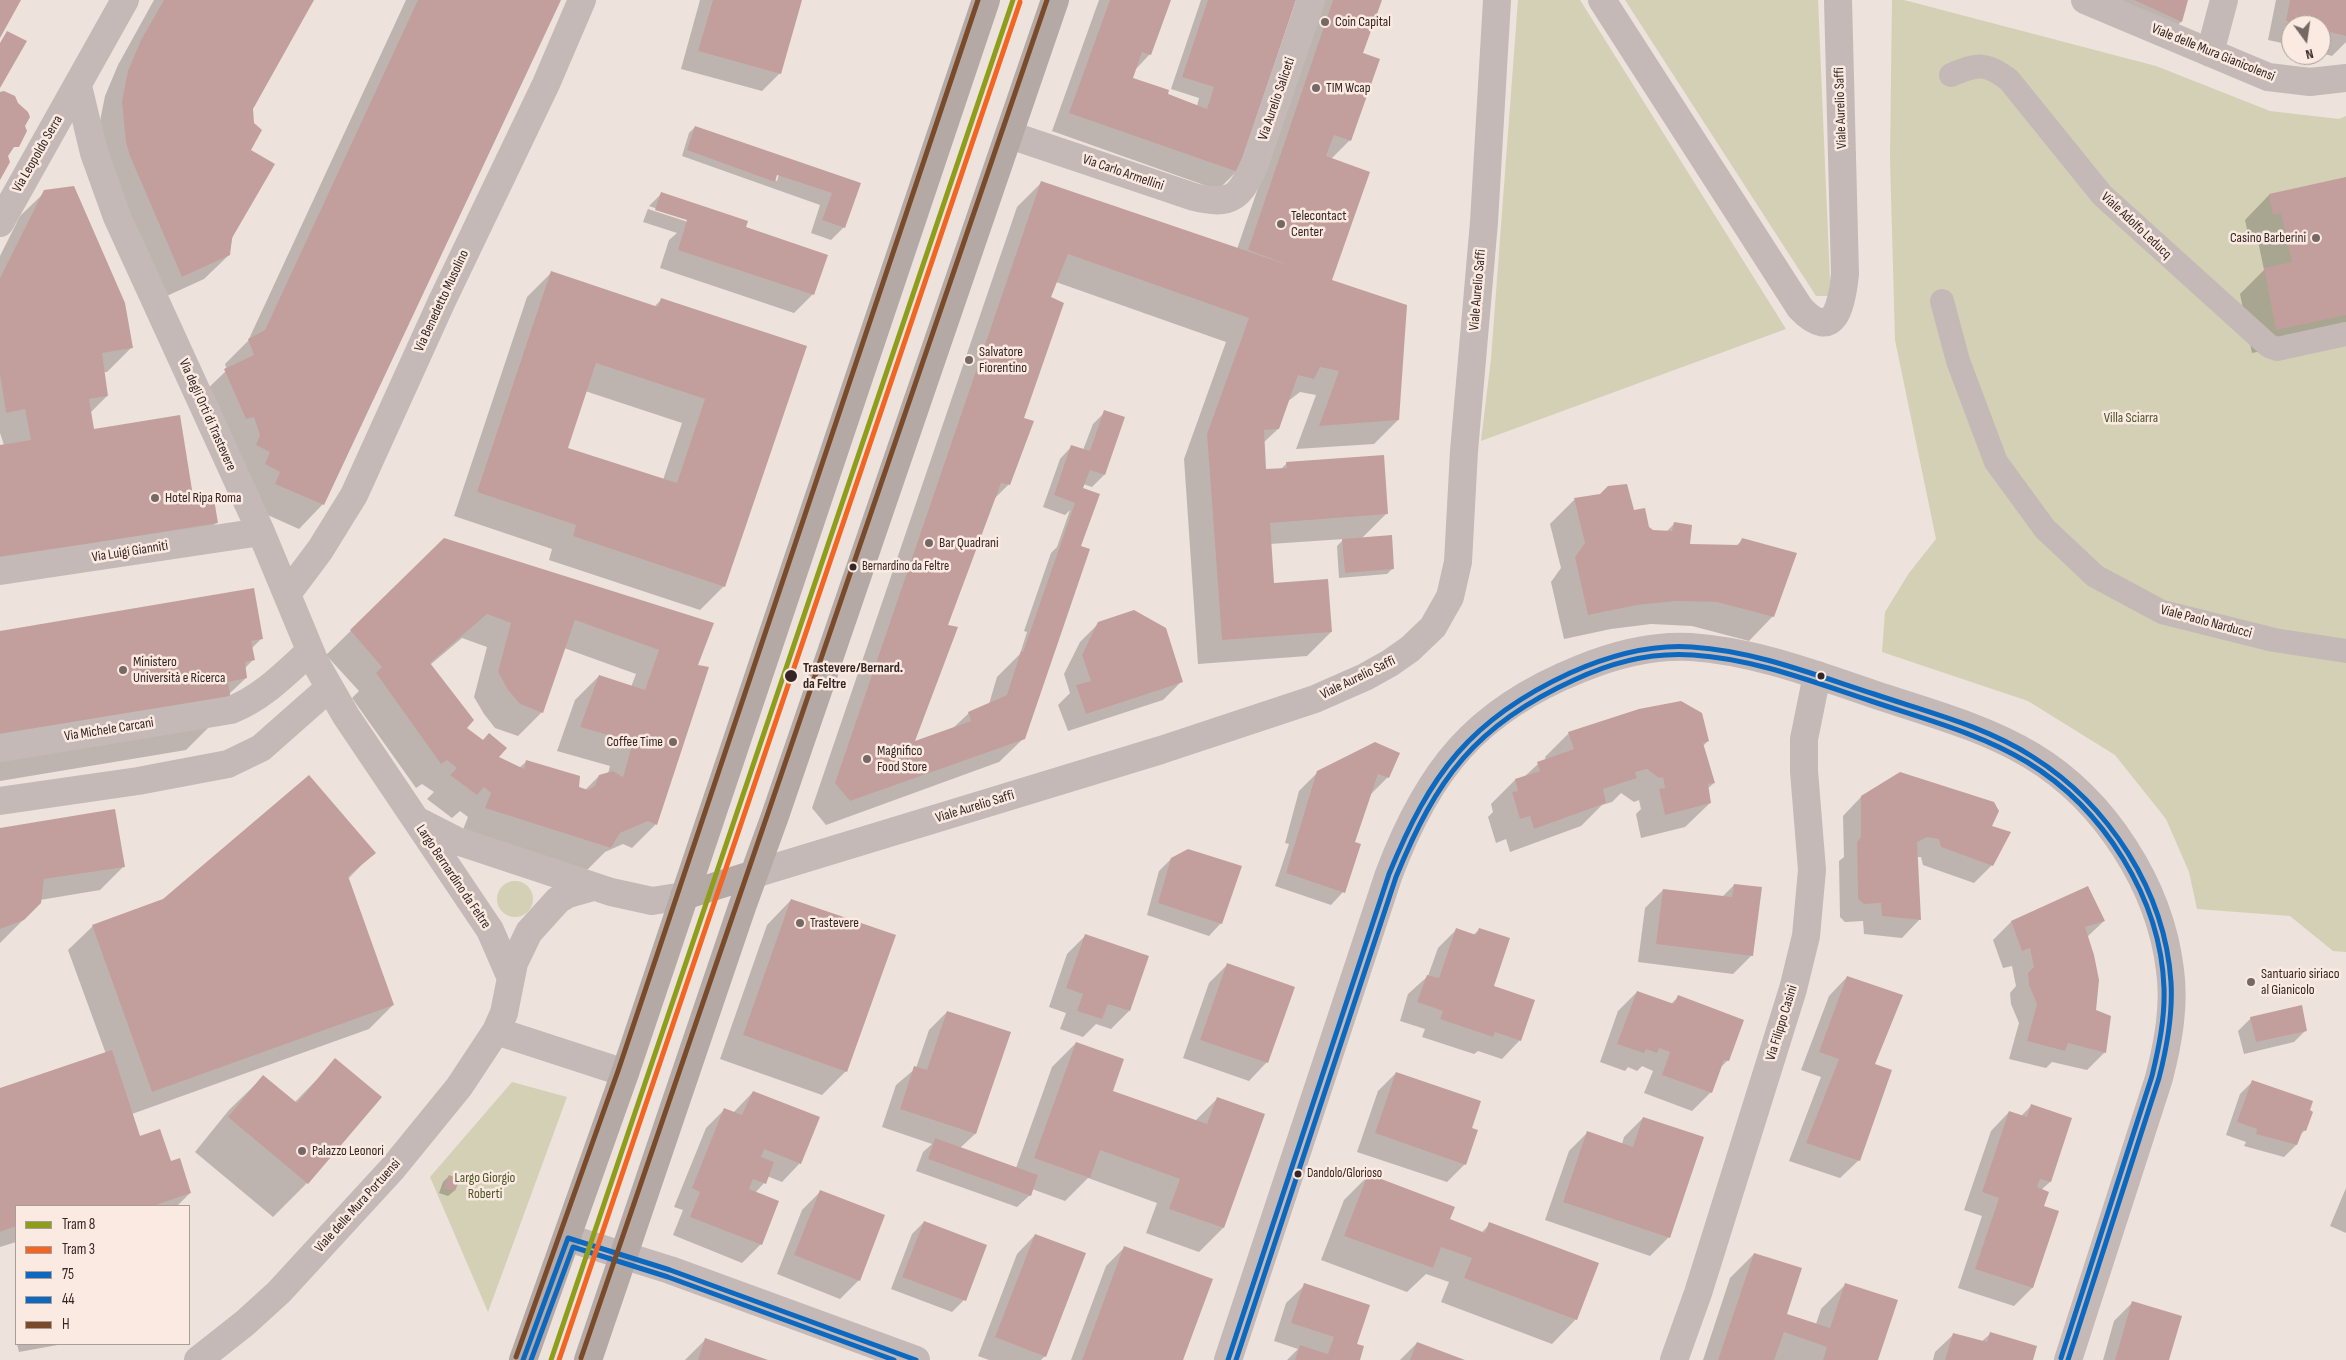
<!DOCTYPE html>
<html>
<head>
<meta charset="utf-8">
<style>
  body { margin:0 }
  #map { position:relative; width:2346px; height:1360px; overflow:hidden; background:#ede2dc; font-family:"Sofia Sans Condensed",sans-serif }
  canvas { display:block }
  .legend { position:absolute; left:15px; top:1205px; width:175px; height:140px; box-sizing:border-box; background:#faeae2; border:1px solid #ab9c96; margin:0; padding:6px 9px; list-style:none; font-size:15px; color:#352625 }
  .legend li { display:flex; align-items:center; gap:10px; height:25px }
  .legend b { width:25px; border:1px solid #ab9c96 }
  .north { position:absolute; left:2281px; top:15px; width:50px; height:50px; box-sizing:border-box; background:#faeae2; border:1px solid #ab9c96; border-radius:50%; rotate:166deg; font-size:14px; font-weight:700; line-height:20px; text-align:center; color:#352625 }
  .north::after { content:''; display:block; margin:auto; width:18px; height:22px; background:#756865; clip-path:polygon(50% 0,100% 100%,50% 72%,0 100%) }
</style>
</head>
<body>
<div id="map">
<canvas width="2346" height="1360"></canvas>
<ul class="legend">
<li><b style="height:6px;background:#8f9e1a"></b>Tram 8</li>
<li><b style="height:6px;background:#f26522"></b>Tram 3</li>
<li><b style="height:6px;background:#0c69bf"></b>75</li>
<li><b style="height:6px;background:#0c69bf"></b>44</li>
<li><b style="height:6px;background:#7a4b2a"></b>H</li>
</ul>
<div class="north">N</div>
</div>
<script>
const ctx = document.querySelector('canvas').getContext('2d');
ctx.lineJoin = 'round';
function fill(path, color) { ctx.fillStyle = color; ctx.fill(path, 'evenodd'); }
function trace(path, color, width, dash) { ctx.strokeStyle = color; ctx.lineWidth = width; ctx.lineCap = dash ? 'butt' : 'round'; ctx.setLineDash(dash || []); ctx.stroke(path); }
function drawText(font, color, halo, rows, align = 'center') {
  ctx.font = font + ' "Sofia Sans Condensed",sans-serif'; ctx.lineWidth = 5; ctx.setLineDash([]); ctx.textBaseline = 'middle'; ctx.strokeStyle = halo; ctx.fillStyle = color; for (const [text, x, y, turn = 0] of rows) {
    ctx.save(); ctx.translate(x, y); ctx.rotate((+turn || 0) * Math.PI / 180); ctx.textAlign = isNaN(turn) ? turn : align; if (halo) ctx.strokeText(text, 0, 0); ctx.fillText(text, 0, 0); ctx.restore();
  }
}
fill(new Path2D(`
  M1518 0H1580L1786 329 1481 441 1491 359Z
  M1625 0H1818L1830 281 1828 296H1816Z
  M1892 0H1904L2156 66 2270 111 2339 119 2346 116V952L2333 951 2290 916 2197 909 2189 872 2166 819 2115 755 2028 701 1882 652 1885 612 1909 573 1936 539 1895 340 1890 158Z
  M497 899a18 18 0 1 1 36 0a18 18 0 1 1-36 0Z
  M512 1082 567 1097 488 1312 430 1177Z`), '#d3d0b5');
fill(new Path2D(`
  M154 0H311L252 108 249 150 229 255 204 279 158 300 99 126 105 96 118 65Z
  M406 0H559L323 504 299 529 252 508 201 395 227 370 225 364 248 341Z
  M700 0H801L780 73 762 91 681 69Z
  M1099 0H1170L1150 54 1135 70 1131 79 1197 106 1199 98 1171 89 1201 0H1294L1237 171 1218 190 1052 131Z
  M1323 0H1381L1362 54 1350 140 1331 159V280L1398 420 1374 444 1296 449 1316 395 1300 392 1287 402 1278 429 1263 443 1265 471 1280 470 1287 463 1387 513 1361 539 1393 568 1387 574 1339 578 1337 546 1344 539 1270 544 1273 584 1331 632 1307 656 1198 664 1184 459 1226 342 1056 282 1050 298 1022 418 1032 422 1008 485 993 500 947 626 913 743 952 729 969 713 989 704 997 677 1020 654 1027 632 1024 631 1051 553 1057 547 1070 510 1065 515 1043 507 1060 459 1072 446 1083 450 1093 424 1105 412 1124 418 1104 475 1092 487 1083 484 1080 493V546L1024 738 999 762 826 825 812 808 1017 207 1041 183 1237 249Z
  M2122 0H2187L2181 22 2162 40 2117 19Z
  M2276 0H2346V42L2332 56 2321 53V25H2291V45L2268 40Z
  M695 127 859 183 844 227 831 240 811 233 820 205 682 156 689 133ZM777 171H780L777 181 774 180Z
  M2346 179V334L2252 353 2240 294 2264 270 2257 236 2249 238 2245 220 2269 195Z
  M45 192 131 348 107 372H103L107 396 90 413 92 431 192 498 217 522 193 546 0 577V446L4 445 0 433V256L20 216Z
  M661 194 744 228 826 255 812 295 794 313 660 268 669 240 677 233 643 222 649 206ZM649 206 690 220 688 222 648 209Z
  M551 273 654 307 662 299 805 347 724 586 700 610 549 560 552 549 454 516 527 297ZM585 391 682 423 663 480 567 449Z
  M1600 495 1633 512 1653 531 1666 532 1675 523 1689 545 1736 546 1742 540 1773 616 1749 641 1692 626 1651 624 1611 629 1564 639 1551 582 1561 568 1550 524 1574 500Z
  M445 539 696 666 656 824 632 848 623 844 605 852 586 871 462 832 468 817 460 811 452 818 427 799 434 792 422 784 416 788 352 698 359 691 326 655ZM462 638 487 647 474 697 484 714 495 728 518 736 542 712 564 648 636 674 631 687 599 676 575 700 557 751 610 766 608 774 599 776 585 790 527 761 519 768 497 757 465 728 430 665Z
  M1098 624 1181 682 1163 700 1068 731 1058 705 1070 693 1064 674 1080 642Z
  M0 632 261 639 251 649 253 660 245 668 246 678 229 694 231 705 186 750 0 781Z
  M1569 733 1708 741 1703 746 1714 783 1707 789 1710 803 1685 827 1641 838 1636 814 1641 809 1639 800 1634 802 1621 793 1612 802 1602 805 1581 826 1510 852 1506 839 1496 843 1488 817 1493 812 1491 804 1515 780 1524 777 1538 764 1546 761 1545 757Z
  M1375 743 1388 777 1370 795 1354 841 1343 892 1331 905 1275 886 1289 844 1285 843 1299 791 1318 772Z
  M1861 797 1990 826 1992 865 1974 883 1923 865 1921 857H1917L1920 919 1902 938 1864 934 1863 921 1845 922 1840 917 1839 861 1844 857 1843 816Z
  M0 828 124 866 100 890 40 900V903L0 943Z
  M374 852 348 879 393 1005 369 1029 132 1114 140 1137 170 1163 190 1193 177 1206H16V1242L0 1247V1089L106 1054 68 950 93 926 164 900Z
  M1171 859 1221 923 1209 936 1147 915 1159 871Z
  M1734 885 1752 955 1733 974 1638 962 1645 908 1663 890 1722 897Z
  M791 900 846 1071 822 1095 720 1059 767 925Z
  M2104 921 2087 937 2095 1011 2105 1052 2087 1070 2052 1062 2046 1068 2009 1059 2019 1023 2011 1004 2010 993 2016 986 2012 966 2003 968 1993 940 2011 922Z
  M1456 930 1473 935 1479 930 1492 987 1520 1040 1502 1059 1478 1051 1474 1054 1422 1037 1425 1029 1400 1021 1408 994 1428 976 1438 948Z
  M1085 936 1129 1011 1111 1029 1096 1024 1083 1037 1060 1029 1066 1013 1049 1007 1067 954Z
  M1227 965 1267 1062 1249 1081 1183 1058 1209 983Z
  M1847 977 1873 1065 1859 1160 1840 1178 1789 1161 1821 1077 1801 1070 1829 996Z
  M1637 992 1671 1004 1678 997 1728 1060 1719 1069 1711 1092 1692 1111 1644 1093 1653 1071 1642 1066 1637 1071 1628 1067 1625 1071 1600 1062 1618 1011Z
  M947 1012 1009 1033 975 1134 960 1148 1016 1168 1052 1067 1076 1043 1112 1092 1195 1121 1217 1099 1223 1228 1199 1252 1146 1233 1157 1203 1088 1178 1065 1201 1032 1189 1030 1195 1017 1207 916 1171 923 1152 932 1144 882 1127 896 1085 916 1068 929 1030Z
  M2251 1018 2306 1030 2294 1042 2244 1054 2238 1031Z
  M336 1060 380 1097 307 1183 273 1217 195 1152 229 1110 263 1077 294 1103Z
  M1396 1073 1470 1129 1465 1164 1447 1182 1357 1152 1378 1091Z
  M2253 1081 2305 1130 2299 1136 2296 1145 2284 1157 2244 1146 2246 1142 2226 1135 2240 1094Z
  M753 1092 800 1163 782 1182 767 1176 764 1183 755 1193 777 1202 761 1244 742 1263 673 1235 683 1210 674 1207 706 1128 724 1110 733 1113Z
  M2031 1106 2050 1182 2041 1190 2043 1207 2032 1288 2014 1306 1958 1288 1982 1216 1964 1210 1991 1131 2009 1112 2021 1116Z
  M1643 1118 1669 1237 1650 1256 1545 1220 1569 1151 1587 1133 1622 1144 1624 1137Z
  M449 1176 454 1191 448 1196 439 1193 443 1182Z
  M1368 1176 1449 1220 1481 1233 1490 1224 1576 1319 1552 1344 1441 1302 1449 1282 1426 1274 1407 1292 1321 1260 1344 1200Z
  M2346 1188V1233L2330 1226Z
  M820 1192 859 1280 840 1299 777 1274 802 1210Z
  M924 1222 964 1300 952 1312 891 1289 912 1234Z
  M1035 1235 1045 1356 1041 1360H989L978 1356 1017 1254Z
  M1124 1248 1182 1360H1071L1106 1266Z
  M1754 1254 1785 1314 1816 1324 1821 1309 1845 1285 1877 1360H1703L1730 1278Z
  M1305 1285 1356 1344 1358 1360H1287L1298 1349 1274 1341 1286 1303Z
  M2132 1303 2168 1360H2103L2114 1321Z
  M1954 1334 1981 1342 1990 1334 2032 1360H1933L1935 1352Z
  M706 1339 765 1360H685Z
  M1417 1343 1462 1360H1400Z
  M17 1344H63L19 1352Z`), '#0003');
fill(new Path2D(`
  M0 0H21L0 38Z
  M164 0H314L253 109 254 123 262 130 251 150 275 164 232 238 230 255 182 277 130 156 126 143 122 101 128 71 141 40Z
  M418 0H561L324 505 275 484 280 472 265 464 270 452 256 445 260 435 254 417 246 419 224 369 254 355 248 339 265 330Z
  M713 0H802L781 74 698 51Z
  M1110 0H1171L1151 55 1142 52 1133 78 1169 90 1168 94 1207 109 1214 87 1182 77 1208 0H1296L1238 172 1069 113Z
  M1333 0H1382L1363 53 1380 59 1351 141 1334 135 1326 156 1370 172 1332 280 1407 305 1399 420 1319 426 1339 371 1320 367 1314 379 1298 375 1279 429 1264 430 1266 469 1287 468 1286 462 1384 455 1388 514 1270 523 1274 583 1328 579 1332 632 1222 640 1207 434 1249 318 1068 254 1051 297 1064 303 1024 418 1034 421 1010 485 1001 483 948 625 958 627 915 741 971 721 968 712 1007 695 1021 651 1023 652 1075 503 1054 495 1071 445 1090 451 1104 410 1125 417 1105 475 1090 470 1083 488 1100 494 1081 546 1090 549 1025 739 850 801 835 783 1041 181 1294 267 1248 250Z
  M2134 0H2188L2182 22Z
  M2290 0H2346V36L2321 30V25H2300L2286 21Z
  M7 31 27 41 0 88V43Z
  M4 91 15 96 18 103 28 112 30 117 25 126 27 131 19 147H14L8 156 10 162 0 180V92Z
  M695 126 861 183 845 228 822 220 832 193 777 175 775 182 687 150Z
  M2346 177V315L2276 330 2264 268 2292 262 2281 213 2273 215 2269 194Z
  M74 186 125 303 133 348 102 353 108 396 89 399 94 429 180 415 193 496 213 493 218 523 0 558V445L31 440 25 409 6 413 0 374V278L44 190Z
  M661 192 748 221 746 227 828 255 814 295 678 250 687 220 655 210Z
  M551 271 658 307 661 298 807 346 725 587 573 536 576 525 477 492ZM596 363 705 399 677 483 568 448Z
  M1627 484 1634 510 1645 508 1649 527 1653 530 1672 531 1674 522 1692 525 1690 544 1739 545 1742 538 1797 553 1774 617 1717 602 1676 601 1637 605 1588 615 1575 557 1585 543 1574 498 1600 494 1608 486Z
  M1392 535 1394 569 1345 573 1342 539Z
  M444 538 714 623 698 665 709 667 657 825 648 821 620 833 611 848 485 808 491 793 484 787 477 795 450 775 457 768 447 760 441 764 376 673 382 667 350 630ZM487 614 511 623 498 672 508 690 520 704 543 713 575 620 659 650 645 690 599 675 580 727 633 742 623 777 613 771 599 775 595 786 588 790 579 787 580 776 526 760 524 769 499 757 507 748 489 733 483 740 467 728 474 720 430 663Z
  M254 588 263 639 251 641 255 660 245 662 247 678 228 682 232 706 0 745V631Z
  M1134 610 1166 628 1183 682 1086 714 1076 685 1091 681 1082 655 1098 622Z
  M1681 701 1702 713 1709 741 1703 743 1715 783 1708 784 1711 803 1665 815 1659 789 1665 788 1663 777 1659 778 1647 769 1635 772 1637 778 1603 789 1606 803 1534 829 1530 816 1520 819 1512 792 1518 791 1515 779 1540 771 1537 762 1574 749 1568 732 1639 709Z
  M1375 742 1400 753 1389 778 1378 774 1355 842 1361 844 1345 893 1286 873 1317 771Z
  M1900 772 1994 802 1999 811 1992 826 2011 832 1993 866 1941 847 1939 839 1927 837 1917 842 1921 920 1882 916 1881 903 1864 904 1858 899 1857 842 1861 837V796Z
  M309 775 376 853 348 876 394 1005 152 1092 92 925 163 899Z
  M115 809 125 867 44 879 41 903 24 920 0 929V828Z
  M1188 849 1242 866 1222 924 1158 903 1171 858Z
  M1734 884 1762 887 1753 956 1656 944 1663 889 1732 897Z
  M2088 886 2105 921 2085 927 2094 955 2099 980 2096 1010 2111 1016 2106 1053 2068 1043 2065 1051 2027 1041 2037 1004 2029 985 2028 973 2034 967 2030 948 2022 951 2011 921Z
  M791 899 896 935 847 1072 743 1035Z
  M1456 928 1476 935 1479 928 1510 938 1494 986 1535 1000 1521 1041 1495 1032 1493 1037 1440 1019 1443 1011 1417 1002 1427 975 1439 978Z
  M1085 934 1149 956 1130 1011 1108 1004 1102 1019 1077 1011 1083 994 1066 988Z
  M1227 963 1295 987 1268 1063 1200 1040Z
  M1847 976 1903 995 1875 1064 1892 1070 1860 1161 1806 1143 1839 1059 1819 1052Z
  M1637 991 1674 1004 1678 995 1744 1020 1729 1061 1724 1060 1712 1093 1662 1075 1670 1052 1659 1048 1657 1053 1646 1049 1644 1053 1617 1044Z
  M2302 1005 2307 1031 2256 1042 2250 1017Z
  M947 1011 1011 1032 976 1134 900 1109 914 1066 927 1070Z
  M1076 1042 1124 1059 1113 1091 1207 1124 1217 1097 1265 1114 1224 1228 1169 1209 1180 1179 1100 1150 1090 1178 1034 1158Z
  M112 1050 140 1136 160 1129 171 1161 180 1158 191 1193 153 1206H16V1226L0 1232V1088Z
  M335 1058 382 1097 308 1184 228 1117 263 1075 297 1103Z
  M1396 1072 1481 1101 1472 1128 1478 1130 1466 1165 1375 1133Z
  M2252 1080 2313 1101 2310 1110 2313 1112 2306 1131 2303 1130 2297 1145 2256 1134 2257 1129 2237 1122Z
  M753 1091 820 1117 801 1164 764 1149 761 1157 774 1162 766 1184 753 1179 749 1189 779 1201 762 1245 690 1217 700 1192 692 1188 724 1108 742 1115Z
  M2031 1104 2072 1118 2051 1182 2040 1179 2037 1187 2049 1192 2044 1206 2059 1211 2033 1288 1975 1269 1999 1198 1982 1192 2009 1111 2027 1117Z
  M1643 1117 1704 1137 1670 1238 1563 1202 1587 1131 1633 1147Z
  M935 1138 1038 1175 1031 1196 928 1159Z
  M1368 1174 1455 1207 1450 1219 1485 1233 1489 1222 1599 1263 1577 1320 1464 1278 1472 1258 1441 1247 1433 1268 1344 1236Z
  M449 1175 460 1179 455 1191 444 1188Z
  M820 1190 885 1215 860 1281 794 1255Z
  M924 1221 987 1245 966 1301 902 1277Z
  M1035 1234 1086 1253 1046 1357 995 1337Z
  M1124 1246 1213 1279 1183 1360H1082Z
  M1754 1253 1802 1268 1787 1314 1830 1328 1845 1283 1898 1300 1878 1360H1823L1827 1347 1784 1332 1774 1360H1718Z
  M1304 1283 1370 1305 1357 1344 1364 1346 1360 1360H1295L1300 1345 1328 1354 1334 1337 1291 1323Z
  M2132 1301 2182 1316 2169 1360H2115Z
  M1990 1332 2037 1346 2033 1360H1945L1953 1333 1987 1342Z
  M705 1338 768 1360H698Z
  M1417 1342 1465 1360H1410Z`), '#c29f9c');
trace(new Path2D(`
  M1951 75C1977 64 1986 62 2009 80L2102 195 2269 346 2277 349 2346 334
  M1942 301 1958 361 1996 462 2045 529 2095 576 2162 612 2274 640 2346 651`), '#c4b9b6', 24);
trace(new Path2D(`
  M1602 0 1800 308C1835 345 1842 303 1845 274L1838 0
  M2085 0 2268 77 2310 82 2346 78
  M2210 53 2224 0
  M78 86 94 153 117 217 261 532 315 662 346 716 490 930 510 976
  M1010 135 1194 197C1231 206 1240 198 1255 163L1311 0
  M0 223 125 0
  M0 571 261 532
  M287 594 320 550 354 495 442 301 546 84 582 0
  M0 748 231 710C263 697 285 674 310 651
  M0 801 138 781 228 764 261 748 329 688
  M418 821 457 841 611 892 652 901 684 896
  M754 874 1161 750 1315 699 1365 677 1390 663 1410 649 1433 627 1450 597 1458 562 1464 451 1484 222 1497 0
  M496 1031 625 1073
  M198 1360 245 1323 279 1292 393 1168 459 1087 496 1031 504 1013 514 963 529 932 558 900 568 894 593 887
  M1674 1360 1698 1293 1793 989 1806 936 1812 870 1804 771V739L1817 675`), '#c4b9b6', 28);
trace(new Path2D(`
  M568 1238 670 1270 916 1360
  M1228 1360 1389 874C1428 771 1475 711 1580 669 1614 655 1654 645 1691 647 1753 651 1814 674 1873 694 1927 712 1984 727 2032 756 2105 800 2160 886 2170 970 2175 1006 2168 1043 2159 1078L2068 1360`), '#c4b9b6', 28);
trace(new Path2D(`
  M684 896 754 874
  M523 1360 625 1073 986 0
  M588 1360 742 907 775 816 1055 0`), '#b5a9a6', 28);
trace(new Path2D(`
  M568 1238 670 1270 916 1360
  M523 1360 568 1238
  M1228 1360 1389 874C1430 774 1470 719 1570 673 1608 656 1650 644 1692 647 1755 651 1815 675 1874 694 1927 712 1985 726 2033 757 2109 805 2165 891 2171 982 2173 1015 2167 1047 2159 1078L2068 1360`), '#0c69bf', 5);
trace(new Path2D(`
  M531 1360 573 1247 668 1277 894 1360
  M1236 1360 1396 877C1436 779 1475 725 1574 680 1610 663 1652 652 1693 655 1755 659 1813 682 1871 701 1924 719 1979 733 2027 762 2103 808 2161 898 2164 988 2165 1018 2159 1047 2152 1076L2061 1358`), '#0c69bf', 5);
trace(new Path2D(`
  M516 1357 618 1071 978 0
  M581 1358 1047 0`), '#7a4b2a', 5);
trace(new Path2D(`
  M551 1360 1013 0`), '#8f9e1a', 5);
trace(new Path2D(`
  M559 1360 1020 2`), '#f26522', 5);
for (const [x, y, r, color] of [
  [1325,22,5,"#756865"],
  [1316,88,5,"#756865"],
  [1281,224,5,"#756865"],
  [2316,238,5,"#756865"],
  [969,360,5,"#756865"],
  [155,498,5,"#756865"],
  [929,543,5,"#756865"],
  [853,567,4.5,"#352625"],
  [123,670,5,"#756865"],
  [791,676,7,"#352625"],
  [1821,676,4.5,"#352625"],
  [673,742,5,"#756865"],
  [867,759,5,"#756865"],
  [800,923,5,"#756865"],
  [2251,982,5,"#756865"],
  [302,1151,5,"#756865"],
  [1298,1174,4.5,"#352625"]
]) { const dot = new Path2D(); dot.arc(x, y, r, 0, 2 * Math.PI); ctx.fillStyle = color; ctx.fill(dot); trace(dot, '#faeae2', 2); }
drawText('13px', '#352625', '#faeae2', [
  ["Bernardino da Feltre",862,567],
  ["Dandolo/Glorioso",1307,1174]
], 'left');
drawText('14px', '#352625', '#faeae2', [
  ["Coin Capital",1335,22],
  ["TIM Wcap",1326,88],
  ["Telecontact",1291,216],
  ["Center",1291,232],
  ["Casino Barberini",2306,238,"right"],
  ["Salvatore",979,352],
  ["Fiorentino",979,368],
  ["Hotel Ripa Roma",165,498],
  ["Bar Quadrani",939,543],
  ["Ministero",133,662],
  ["Università e Ricerca",133,678],
  ["Coffee Time",663,742,"right"],
  ["Magnifico",877,751],
  ["Food Store",877,767],
  ["Trastevere",810,923],
  ["Santuario siriaco",2261,974],
  ["al Gianicolo",2261,990],
  ["Palazzo Leonori",312,1151]
], 'left');
drawText('14px', '#352625', '#faeae2', [
  ["Viale delle Mura Gianicolensi",2213,53,22],
  ["Via Aurelio Saliceti",1277,99,-71],
  ["Viale Aurelio Saffi",1841,108,-92],
  ["Via Leopoldo Serra",38,154,-60],
  ["Via Carlo Armellini",1123,173,19],
  ["Viale Adolfo Leducq",2136,226,43],
  ["Viale Aurelio Saffi",1478,290,-85],
  ["Via Benedetto Musolino",442,301,-65],
  ["Via degli Orti di Trastevere",207,415,66],
  ["Via Luigi Gianniti",130,552,-9],
  ["Viale Paolo Narducci",2206,622,15],
  ["Viale Aurelio Saffi",1358,678,-26],
  ["Via Michele Carcani",109,730,-9],
  ["Viale Aurelio Saffi",975,807,-17],
  ["Largo Bernardino da Feltre",453,877,56],
  ["Via Filippo Casini",1782,1023,-73],
  ["Viale delle Mura Portuensi",358,1206,-48]
]);
drawText('14px', '#4e5527', '#faeae2', [
  ["Villa Sciarra",2131,418],
  ["Largo Giorgio",485,1178],
  ["Roberti",485,1194]
]);
drawText('bold 14px', '#352625', '#faeae2', [
  ["Trastevere/Bernard.",803,668],
  ["da Feltre",803,684]
], 'left');
</script>
</body>
</html>
